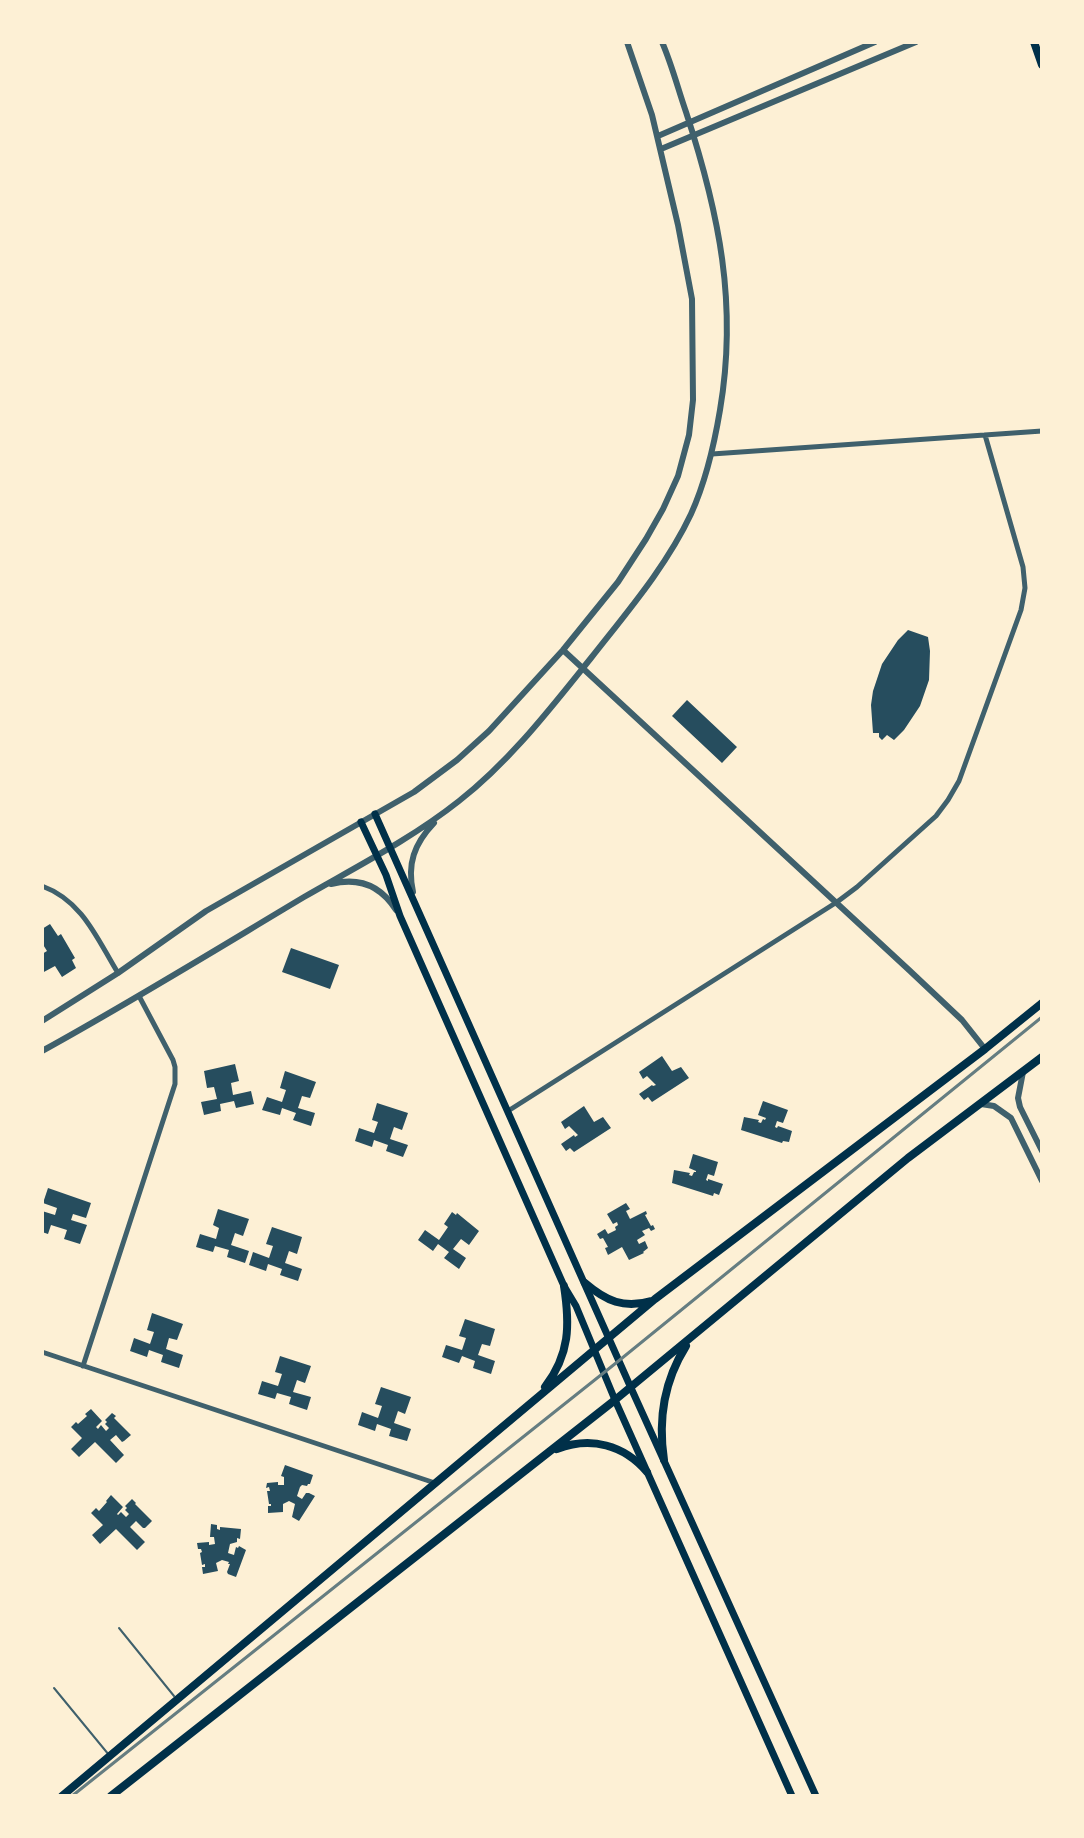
<!DOCTYPE html>
<html>
<head>
<meta charset="utf-8">
<style>
  body { margin:0 }
  #map { position:relative; width:1084px; height:1838px; overflow:hidden; background:#fdf0d5; font-family:"DM Sans",sans-serif }
  canvas { display:block }
  .frame { position:absolute; inset:0; border:44px solid #fdf0d5; pointer-events:none }
</style>
</head>
<body>
<div id="map">
<canvas width="1084" height="1838"></canvas>
<div class="frame"></div>
</div>
<script>
const ctx = document.querySelector('canvas').getContext('2d');
ctx.lineJoin = 'round';
function fill(path, color) { ctx.fillStyle = color; ctx.fill(path, 'evenodd'); }
function trace(path, color, width, dash) { ctx.strokeStyle = color; ctx.lineWidth = width; ctx.lineCap = dash ? 'butt' : 'round'; ctx.setLineDash(dash || []); ctx.stroke(path); }
fill(new Path2D(`
  M908 630 928 637 930 651 929 680 920 706 904 730 894 740 887 735 882 740 879 737V733H873L871 705 873 691 882 664 898 640Z
  M687 700 737 747 722 763 672 716Z
  M50 924 58 936 61 934 75 958 72 960 76 968 62 977 55 966 42 973V954L47 951 42 943V929Z
  M291 948 339 965 330 989 282 972Z
  M662 1056 672 1071 681 1067 689 1078 652 1102 648 1097 644 1100 639 1094 652 1085 653 1086 656 1085 647 1076 643 1079 639 1072Z
  M235 1064 239 1081 231 1083 233 1095 251 1091 254 1104 236 1108 234 1101 220 1104 221 1111 204 1115 201 1102 217 1099 214 1087 207 1088 204 1071Z
  M285 1071 316 1082 310 1098 302 1096 298 1108 315 1113 311 1126 293 1120 296 1113 282 1108 280 1115 262 1110 267 1097 282 1102 286 1090 280 1088Z
  M763 1101 788 1110 783 1123 777 1121 775 1127 777 1128 778 1126 792 1131 789 1142 783 1141 782 1143 741 1130 744 1117 759 1120 758 1122 761 1123 763 1119 765 1120 766 1118 758 1115Z
  M377 1103 408 1113 402 1130 394 1127 390 1139 408 1145 403 1157 386 1151 388 1145 374 1140 372 1147 355 1141 359 1128 374 1133 378 1122 372 1120Z
  M584 1106 594 1122 603 1117 611 1128 574 1152 570 1148 566 1151 561 1144 574 1135 575 1137 578 1135 569 1126 565 1129 561 1122Z
  M693 1154 718 1162 714 1176 708 1174 706 1180 708 1181V1179L723 1184 719 1195 714 1193 713 1196 672 1183 674 1170 690 1173 689 1175 692 1176 694 1172H696V1171L689 1168Z
  M48 1188 91 1203 86 1218 73 1214 71 1220 87 1225 80 1244 64 1239 67 1230 51 1225 48 1234 42 1232V1211L55 1215 57 1208 43 1203Z
  M626 1203 630 1209 626 1211 630 1219 646 1211 647 1214 645 1215 651 1226 653 1225 655 1229 651 1231 649 1228 642 1231 645 1235 637 1240 639 1244 645 1241 648 1248 643 1252 644 1253 629 1260 622 1247 608 1255 605 1248 608 1247 603 1238 600 1239 597 1234 605 1229 608 1234 616 1230 615 1227 618 1225 617 1222 613 1224 607 1214Z
  M218 1209 249 1219 243 1236 235 1233 231 1245 249 1251 245 1263 227 1257 229 1250 215 1246 213 1252 196 1247 200 1234 216 1239 219 1228 213 1225Z
  M452 1212 456 1215 457 1213 479 1231 469 1245 461 1239 453 1249 466 1258 459 1269 444 1258 449 1252 438 1244 433 1251 418 1240 425 1230 439 1240 448 1227 444 1224Z
  M272 1227 302 1237 297 1254 289 1251 285 1263 302 1269 298 1281 280 1275 282 1269 268 1264 266 1271 249 1265 253 1252 269 1258 273 1246 266 1244Z
  M152 1313 183 1324 177 1340 169 1338 166 1349 183 1355 179 1368 161 1362 163 1355 149 1350 147 1357 130 1351 134 1338 150 1344 154 1332 147 1330Z
  M465 1319 495 1329 490 1346 482 1344 478 1355 495 1361 491 1374 473 1368 475 1361 462 1356 459 1363 442 1357 446 1345 462 1350 466 1338 459 1336Z
  M280 1356 311 1366 305 1383 297 1380 293 1392 311 1397 307 1410 289 1404 291 1397 277 1393 275 1399 258 1394 262 1381 278 1386 282 1374 275 1372Z
  M381 1387 411 1397 405 1414 398 1411 394 1423 411 1429 407 1441 389 1436 391 1429 377 1424 375 1431 358 1425 362 1412 378 1418 382 1406 375 1404Z
  M91 1409 102 1421 96 1427 98 1429 101 1425 106 1431 109 1428 105 1424 107 1422 105 1420 112 1413 116 1416 114 1418 131 1435 124 1441 122 1442 116 1435 110 1440 124 1455 116 1463 95 1442 79 1457 71 1449 82 1438 71 1427 76 1422 78 1424 87 1416 85 1414Z
  M285 1465 313 1475 310 1484H308L307 1486 302 1485 300 1487 297 1496 302 1499 306 1493H309L315 1496 299 1521 292 1517 295 1504 289 1501 283 1504V1512L268 1513V1506H271V1504H269L267 1491H270L269 1487 266 1488 267 1483 278 1482V1485H284V1477L281 1476Z
  M111 1495 123 1507 117 1514 118 1515 121 1512 126 1517 129 1514 125 1510 127 1508 125 1506 132 1499 136 1503 135 1504 152 1521 145 1528H143L136 1521 130 1527 145 1542 137 1550 116 1529 100 1544 92 1535 103 1525 91 1513 96 1508 99 1511 107 1502 106 1501Z
  M211 1524 217 1525V1529L220 1530V1527L241 1529 240 1539 237 1538V1542L230 1544 228 1553 234 1555 236 1547 238 1548 239 1546 246 1550 236 1577 228 1574 227 1572 230 1564H228L229 1562 222 1560 216 1563 218 1571 203 1574 202 1567H205V1564L202 1565 200 1553 202 1552 201 1549H198L197 1543 209 1542V1545L215 1544 214 1537H210Z`), '#264d5e');
trace(new Path2D(`
  M119 1628 174 1696
  M54 1688 109 1755`), '#3f606c', 2);
trace(new Path2D(`
  M712 454 1042 431
  M42 886C83 901 97 939 118 973
  M508 1111 837 902 857 887 936 816 948 800 959 781 1021 610 1025 588 1023 567 985 435
  M42 1352 435 1483
  M83 1366 175 1084V1067L173 1060 139 996`), '#3f606c', 5);
trace(new Path2D(`
  M658 136 875 42
  M661 149 916 42
  M563 650 909 970 962 1020 985 1049
  M331 884C359 877 381 886 396 910
  M413 892C407 864 414 844 434 823
  M42 1021 118 973 206 911 414 792 457 760 489 731 563 650 618 582 646 539 663 509 678 476 689 435 693 400 692 299 678 225 652 115 627 42
  M42 1051C131 1002 217 949 304 897 356 867 411 839 459 801 510 761 550 709 591 658 627 612 666 567 691 514 706 481 714 446 720 410 738 304 719 213 686 112 678 89 672 65 662 42
  M1023 1072 1018 1098 1020 1107 1042 1151
  M981 1104 994 1106 1011 1118 1042 1181`), '#3f606c', 6);
trace(new Path2D(`
  M375 814 631 1388 816 1796
  M361 822 386 875 400 916 564 1286 576 1306 615 1400 792 1796`), '#003049', 7);
trace(new Path2D(`
  M1034 42 1042 65
  M585 1283C606 1301 624 1309 651 1301
  M545 1387C570 1354 570 1325 564 1286
  M557 1449C591 1436 624 1445 647 1472
  M664 1460C658 1420 664 1381 686 1346
  M62 1796 655 1299 985 1049 1042 1003
  M111 1796 615 1400 908 1158 1042 1057`), '#003049', 8);
trace(new Path2D(`
  M72 1796 616 1363 1042 1017`), '#657d81', 3);
</script>
</body>
</html>
